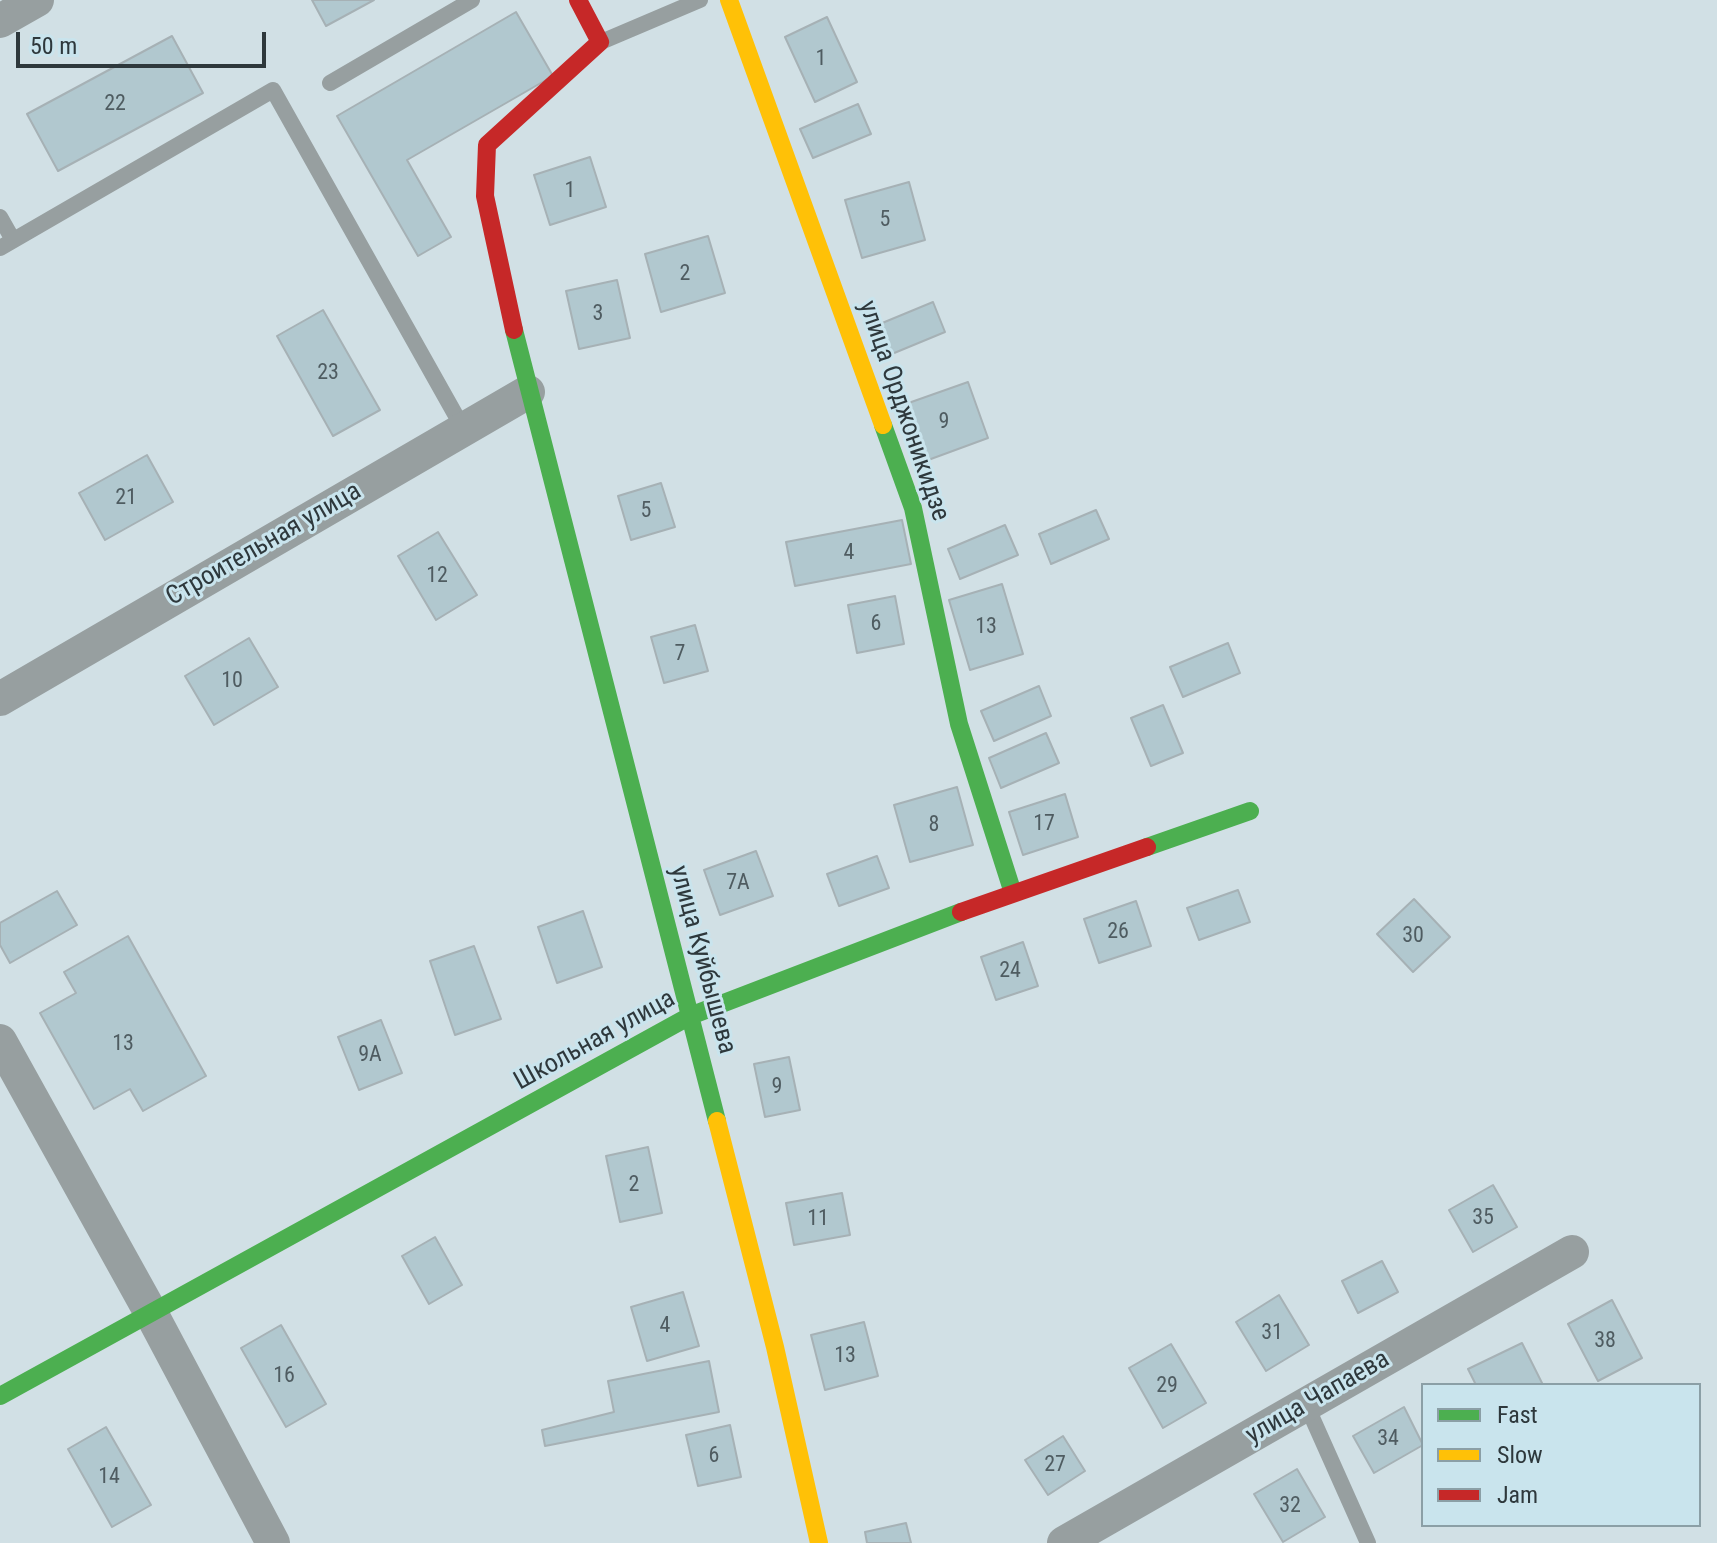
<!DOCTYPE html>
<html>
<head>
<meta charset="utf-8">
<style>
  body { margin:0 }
  #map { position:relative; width:1717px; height:1543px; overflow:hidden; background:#d1e0e5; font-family:"Roboto Condensed",sans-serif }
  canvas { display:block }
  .legend { position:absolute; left:1421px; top:1383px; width:280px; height:144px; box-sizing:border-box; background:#c9e4ed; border:2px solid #8b9fa6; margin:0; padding:10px 14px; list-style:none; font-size:24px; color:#2e383c }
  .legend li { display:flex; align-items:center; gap:16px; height:40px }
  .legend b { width:40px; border:2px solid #8b9fa6 }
  .scale { position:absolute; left:16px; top:32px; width:250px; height:36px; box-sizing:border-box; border:4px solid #2e383c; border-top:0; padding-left:10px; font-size:24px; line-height:28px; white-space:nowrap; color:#2e383c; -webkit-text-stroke:6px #c9e4ed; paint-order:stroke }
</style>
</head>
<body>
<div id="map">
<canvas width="1717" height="1543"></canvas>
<ul class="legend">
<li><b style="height:10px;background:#4caf50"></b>Fast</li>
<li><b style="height:10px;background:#ffc107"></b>Slow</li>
<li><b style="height:10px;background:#c62828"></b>Jam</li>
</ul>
<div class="scale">50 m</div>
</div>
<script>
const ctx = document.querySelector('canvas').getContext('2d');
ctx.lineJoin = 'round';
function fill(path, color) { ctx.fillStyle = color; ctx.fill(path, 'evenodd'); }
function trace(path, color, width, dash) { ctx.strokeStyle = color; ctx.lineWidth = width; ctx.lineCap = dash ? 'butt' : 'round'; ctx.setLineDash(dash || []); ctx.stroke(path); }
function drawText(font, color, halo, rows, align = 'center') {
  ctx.font = font + ' "Roboto Condensed",sans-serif'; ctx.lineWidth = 6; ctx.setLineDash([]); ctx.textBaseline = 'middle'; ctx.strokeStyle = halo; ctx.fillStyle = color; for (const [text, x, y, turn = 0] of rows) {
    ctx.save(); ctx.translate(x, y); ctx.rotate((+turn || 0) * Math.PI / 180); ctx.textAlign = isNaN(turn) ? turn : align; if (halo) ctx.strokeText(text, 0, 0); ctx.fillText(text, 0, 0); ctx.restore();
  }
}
const building = new Path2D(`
  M312 0H374L326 26Z
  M516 12 553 76 407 160 451 237 418 256 337 116Z
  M827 17 857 82 815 102 785 37Z
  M172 36 203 93 58 171 27 114Z
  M858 104 871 134 813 158 800 129Z
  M590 157 606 207 550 225 534 175Z
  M909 182 925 240 862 258 845 200Z
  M708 236 725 293 661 312 645 254Z
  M617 280 630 338 579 349 566 291Z
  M933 302 945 332 887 356 875 326Z
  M323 310 380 410 333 436 277 336Z
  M968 382 988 438 920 463 900 406Z
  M147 455 173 502 105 540 79 493Z
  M661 483 675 527 631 540 618 496Z
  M1096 510 1109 539 1051 564 1039 534Z
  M902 520 911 564 795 586 786 542Z
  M1005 525 1018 555 960 579 948 549Z
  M438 532 477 595 436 620 398 556Z
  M1002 584 1023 654 970 670 949 600Z
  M895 596 904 644 857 653 848 605Z
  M695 625 708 671 664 683 651 637Z
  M249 638 278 687 214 725 185 676Z
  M1228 643 1240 673 1183 697 1170 667Z
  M1039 686 1051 716 994 741 981 711Z
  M1163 705 1183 753 1151 766 1131 718Z
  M1046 733 1059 763 1001 788 989 758Z
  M957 787 973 845 910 862 894 805Z
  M1065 794 1078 837 1023 855 1009 812Z
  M756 851 773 896 720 915 704 870Z
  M877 856 889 888 839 906 827 874Z
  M1238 890 1250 922 1199 940 1187 908Z
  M57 891 77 925 10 963 0 945V923Z
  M1414 899 1450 937 1413 972 1377 934Z
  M1136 901 1151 946 1099 963 1084 919Z
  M583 911 602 967 557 983 538 927Z
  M128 936 206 1076 143 1111 130 1089 94 1109 40 1013 76 993 64 972Z
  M1023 942 1038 986 996 1000 981 957Z
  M474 946 501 1019 455 1035 430 961Z
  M381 1020 402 1073 359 1090 338 1037Z
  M789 1057 800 1110 765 1117 754 1064Z
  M648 1147 662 1213 620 1222 606 1156Z
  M1493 1185 1517 1227 1473 1252 1449 1210Z
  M842 1193 850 1235 794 1245 786 1203Z
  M435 1237 462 1285 429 1304 402 1256Z
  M1382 1261 1398 1292 1358 1313 1342 1281Z
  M683 1292 699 1346 647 1361 631 1307Z
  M1279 1295 1309 1345 1266 1371 1236 1322Z
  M1612 1300 1642 1358 1598 1381 1568 1324Z
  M864 1322 878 1376 825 1390 811 1335Z
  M281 1325 326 1404 286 1427 241 1348Z
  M1522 1343 1543 1385H1476L1468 1369Z
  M1171 1344 1206 1403 1163 1428 1129 1368Z
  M709 1361 719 1412 545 1446 542 1430 614 1412 608 1381Z
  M1404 1407 1423 1445 1374 1473 1353 1436Z
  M730 1425 741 1477 698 1486 686 1435Z
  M106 1427 151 1505 112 1527 68 1449Z
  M1063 1436 1085 1471 1048 1495 1025 1460Z
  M1297 1469 1325 1517 1283 1542 1254 1494Z
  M906 1523 911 1543H867L865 1532Z`);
fill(building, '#b1c8cf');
trace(building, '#a6b1b5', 2);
trace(new Path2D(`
  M601 42 700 0
  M330 83 472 0
  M0 217 13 240
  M0 248 273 90 464 430
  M1306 1404 1368 1543`), '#979fa0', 16);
trace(new Path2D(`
  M0 21 37 0
  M0 699 528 392
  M0 1041 151 1313 273 1543
  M1064 1543 1572 1252`), '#979fa0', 34);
trace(new Path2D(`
  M514 330 717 1121
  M883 425 913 508 959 724 1013 893
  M1147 847 1250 811
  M0 1396 690 1016 961 912`), '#4caf50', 18);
trace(new Path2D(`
  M729 0 883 425
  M717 1121 775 1347 819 1543`), '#ffc107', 18);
trace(new Path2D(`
  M514 330 485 196 487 145 600 42 578 0
  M961 912 1147 847`), '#c62828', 18);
drawText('22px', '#4f5c61', null, [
  ["1",821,59],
  ["22",115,104],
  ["1",570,191],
  ["5",885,220],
  ["2",685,274],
  ["3",598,314],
  ["23",328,373],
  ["9",944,422],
  ["21",126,498],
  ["5",646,511],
  ["4",849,553],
  ["12",437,576],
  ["6",876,624],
  ["13",986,627],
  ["7",680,654],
  ["10",232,681],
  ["17",1044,824],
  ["8",934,825],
  ["7А",738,883],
  ["26",1118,932],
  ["30",1413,936],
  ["24",1010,971],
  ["13",123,1044],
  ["9А",370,1055],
  ["9",777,1087],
  ["2",634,1185],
  ["35",1483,1218],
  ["11",818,1219],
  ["4",665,1326],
  ["31",1272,1333],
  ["38",1605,1341],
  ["13",845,1356],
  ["16",284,1376],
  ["29",1167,1386],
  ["34",1388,1439],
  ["6",714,1456],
  ["27",1055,1465],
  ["14",109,1477],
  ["32",1290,1506]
]);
drawText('26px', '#2e383c', '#c9e4ed', [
  ["улица Орджоникидзе",903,411,71],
  ["Строительная улица",264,545,-30],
  ["улица Куйбышева",702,960,75],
  ["Школьная улица",595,1041,-29],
  ["улица Чапаева",1318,1398,-30]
]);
</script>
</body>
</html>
